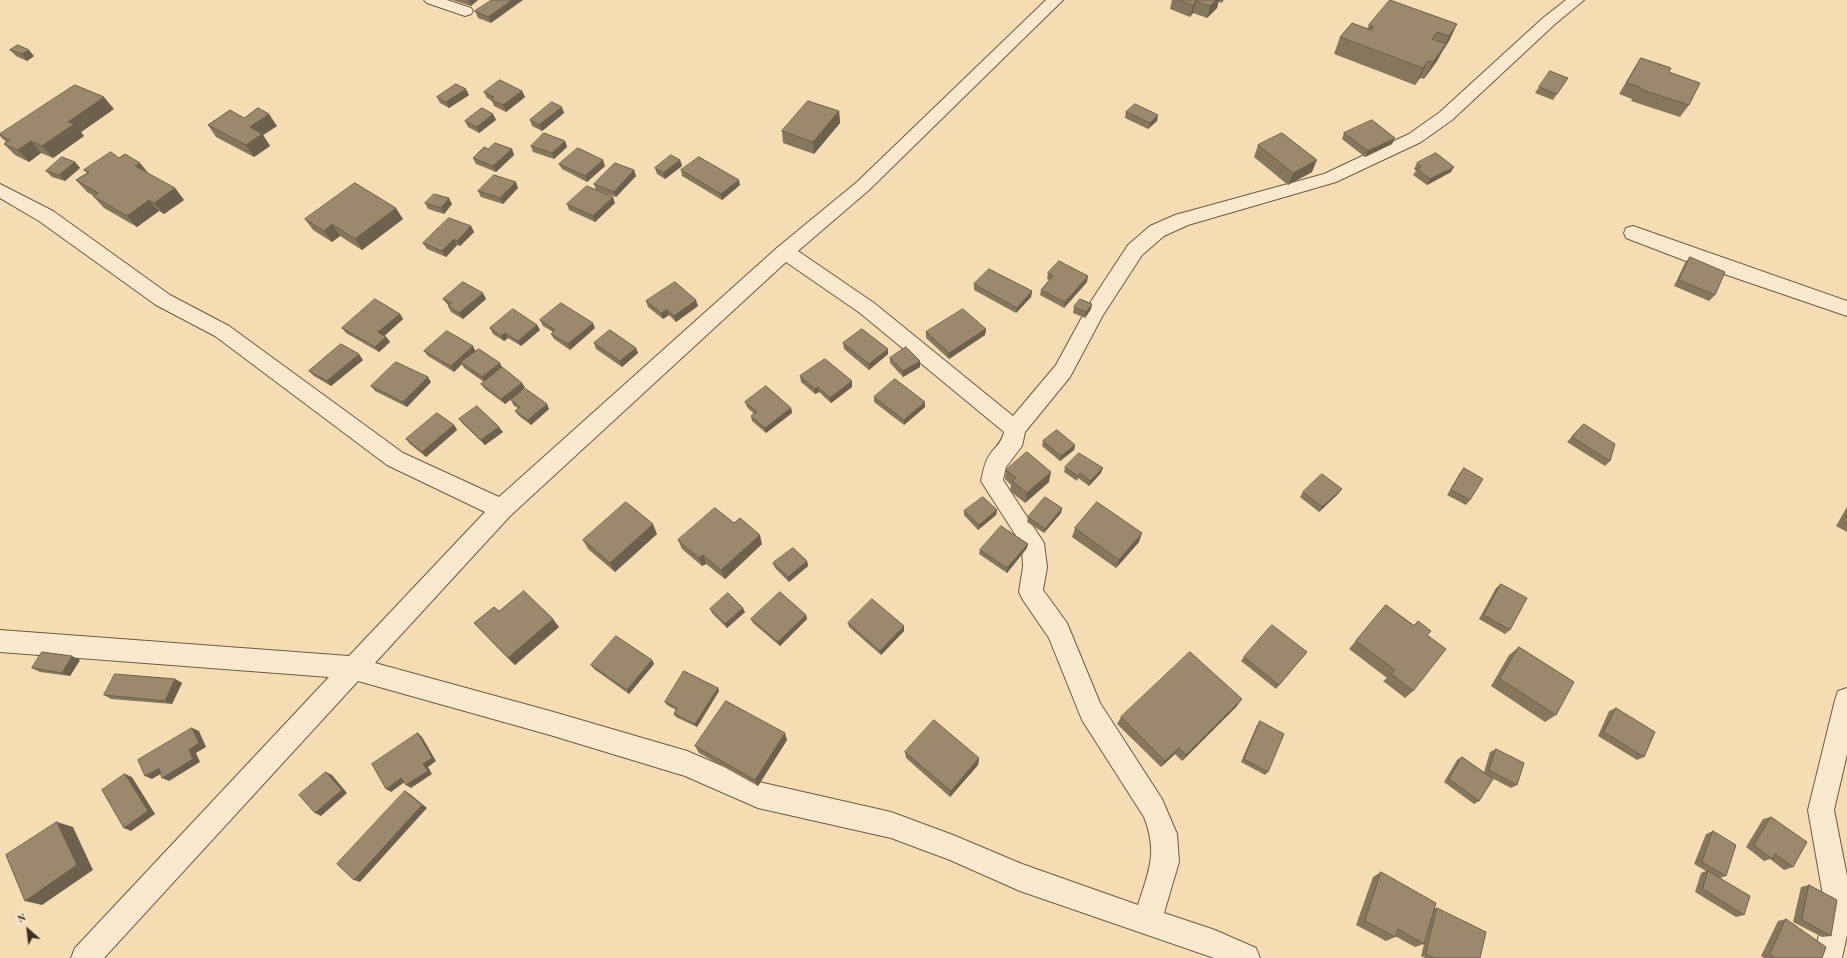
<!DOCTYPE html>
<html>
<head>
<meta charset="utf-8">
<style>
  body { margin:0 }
  #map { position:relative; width:1847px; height:958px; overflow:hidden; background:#f5dcb3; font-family:"Old Standard TT",serif }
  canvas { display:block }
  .north { position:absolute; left:8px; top:910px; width:40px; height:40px; -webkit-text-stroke:3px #f8e8ce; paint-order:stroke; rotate:332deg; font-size:11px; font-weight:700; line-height:16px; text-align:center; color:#3c2f22 }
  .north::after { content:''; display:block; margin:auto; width:14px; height:18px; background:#3c2f22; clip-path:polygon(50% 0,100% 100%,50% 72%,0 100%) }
</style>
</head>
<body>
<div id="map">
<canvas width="1847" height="958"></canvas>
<div class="north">N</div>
</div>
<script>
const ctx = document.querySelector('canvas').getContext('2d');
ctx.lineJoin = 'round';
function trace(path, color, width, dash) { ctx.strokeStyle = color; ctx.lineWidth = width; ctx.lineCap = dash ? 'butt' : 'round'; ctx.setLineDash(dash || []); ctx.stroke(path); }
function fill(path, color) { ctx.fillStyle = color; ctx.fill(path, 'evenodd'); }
const street = new Path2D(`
  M424 0H447L471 8 473 11 471 14 465 16 427 3Z
  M1046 0H1063L869 190 798 251 874 303 1013 416 1056 365 1088 306 1128 245 1150 226 1175 215 1324 174 1409 134 1440 112 1543 18 1566 0H1584L1555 24 1452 120 1421 142 1336 182 1188 225 1164 236 1142 255 1103 315 1070 377 1025 432 1022 446 1006 467 1003 480 1044 543 1047 567 1043 590 1067 623 1100 703 1162 799 1177 834 1179 862 1164 913 1215 930 1256 948 1260 958H1214L1020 891 950 860 891 838 758 808 685 776 550 735 358 681 104 958H71L75 948 329 677 0 652V630L349 656 485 512 387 465 215 336 156 305 39 221 0 198V184L53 211 170 295 229 326 403 453 499 497 778 247 857 182ZM786 262 860 313 1004 432C1001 445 995 446 989 456 984 463 983 473 981 481L1022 545 1023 567 1019 592 1023 600 1049 638 1082 720 1144 817C1158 852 1149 871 1138 905L1022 864 953 835 891 812 759 782 687 751 550 711 375 663 510 516Z
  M1633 226 1847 301V316L1686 261 1626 238 1624 233 1626 228Z
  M1847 688V754L1834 810 1847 876V935L1842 958H1814L1825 907 1808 810 1835 700 1838 691Z`);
trace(street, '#6a5a46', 2);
fill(street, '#f8e8ce');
fill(new Path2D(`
  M452 0H478L471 6Z
  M492 0 491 23 478 18 475 11Z
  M1172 0H1224L1221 3 1219 2H1218L1217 8 1207 18 1193 13 1190 17 1170 9Z
  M1457 24 1449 41 1442 52 1437 61 1424 79 1420 78 1415 85 1334 54 1340 37 1367 29 1369 25Z
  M10 50 34 56 27 61 16 56Z
  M1641 58 1669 72 1689 105 1680 117 1631 101 1632 99 1619 94 1633 70Z
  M1568 78 1553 100 1535 93 1539 87Z
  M522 91 525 97 506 112 494 106 492 101 487 98 484 92Z
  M469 95 449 108 440 103 437 97Z
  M114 109 81 132 84 136 53 158 41 153 29 162 15 155 4 144 6 142 0 136V134Z
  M839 111 840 123 814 154 783 143 782 131Z
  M1126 112 1157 121 1148 129 1125 118Z
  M564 113 542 131 532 126 530 120Z
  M493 114 496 120 479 133 468 127 465 121Z
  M244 118 277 126 263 135 270 146 254 157 216 137 208 125Z
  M1344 133 1392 144 1365 157 1342 139Z
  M565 141 567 147 554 159 533 152 531 146Z
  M1258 145 1312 172 1288 185 1254 157Z
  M488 149H512L514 155 496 172 476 164 473 158Z
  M680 160 682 166 665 179 657 174 655 168Z
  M75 162 80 168 65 181 52 177 46 171Z
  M1417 163 1451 172 1427 185 1413 175 1416 171 1414 169Z
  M559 164 605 166 587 182 562 169Z
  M84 170 149 174 175 188 184 200 164 214 159 211 137 227 104 208 93 196H94L87 192 76 180 87 173Z
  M634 170 636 176 616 197 596 190 594 184Z
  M681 170 740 185 722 200 682 176Z
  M518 188 503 204 481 197 478 191Z
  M425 203 452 204 444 214 428 209Z
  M615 203 595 222 569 210 567 204Z
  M305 219H403L362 250 340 236 332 242 313 230Z
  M471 226 474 232 460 246 457 245 446 257 427 249 423 243Z
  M1690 257 1715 295 1709 301 1674 286 1685 263Z
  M1048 273 1087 282 1064 308 1040 295 1041 290 1049 280 1047 279Z
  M974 284 1032 291 1031 297 1016 313 974 290Z
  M443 299H486L463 319 451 312 448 306H449L447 304Z
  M646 301 698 306 676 322 669 315 663 319 648 307Z
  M1074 307 1091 309 1085 318 1073 313Z
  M400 314 403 319 384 336 386 337 390 342 379 352 346 333 342 328Z
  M540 320 595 328 570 350 554 339 551 334 553 332 543 326Z
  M537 325 540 330 521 346 508 338 504 341 493 334 490 328Z
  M986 329 985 335 949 359 926 338V332Z
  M594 343 636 348 638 353 622 367 596 349Z
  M843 343 888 354 869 370 844 349Z
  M424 351H476L502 368 522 383 525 388 505 404 485 389 481 384 484 382 464 368 462 364 454 372 428 356Z
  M890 358 920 367 903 377 890 363Z
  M363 360 331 386 314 376 309 371Z
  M800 376 852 381V387L831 403 819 392 815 394 801 382Z
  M431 382 407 407 375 391 371 386Z
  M874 397 925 407 904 425 874 402Z
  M511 400 549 409 531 425 519 416 515 411 518 408 514 406Z
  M745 402 791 408 792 413 766 433 752 421 751 416 754 414 747 407Z
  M459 419 503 432 485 445 463 424Z
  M1584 424 1610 461 1605 466 1567 442Z
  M454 425 457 430 426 457 410 444 406 439Z
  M1043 441 1075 445 1074 450 1060 461 1042 446Z
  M1065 467 1101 473 1089 486 1078 478 1077 481 1064 472Z
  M1464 468 1470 500 1466 505 1447 495 1460 473Z
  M1006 470 1049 482 1025 503 1010 491 1011 485 1005 479Z
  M1342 489 1338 494 1319 512 1300 497 1303 492Z
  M1847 507V532L1836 526Z
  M1062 508 1061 513 1044 533 1027 522 1028 517Z
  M997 510 996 515 978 530 964 515V511Z
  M734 523 762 544 725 579 706 564 702 566 682 549 678 540Z
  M1075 528 1139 542 1116 568 1072 537Z
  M657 534 615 572 588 549 583 540Z
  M1027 548 1007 573 979 554 980 550Z
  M807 561 808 566 789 582 775 568 773 563Z
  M1501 584 1510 630 1505 634 1479 619 1496 588Z
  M1386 605 1414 625 1418 621 1427 635 1413 691 1405 698 1383 681 1387 678 1349 649Z
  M710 609 745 612 727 628 712 613Z
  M499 611 559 627 515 665 474 623Z
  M806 615 807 619 780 646 753 623 751 619Z
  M848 623 904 631 881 655 849 627Z
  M1519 647 1556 715 1545 722 1491 686 1509 655Z
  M1307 652 1276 689 1241 661 1244 657Z
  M80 660 70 676 40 672 32 668Z
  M652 660 654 664 629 694 594 669 591 665Z
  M175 679 182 683 172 704 111 699 104 695Z
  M718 688 719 691 697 727 676 717 674 714 676 710 667 705 665 702Z
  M1237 706 1182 761 1175 754 1161 767 1117 724 1121 717Z
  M1616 708 1644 757 1637 760 1598 736 1609 711Z
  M1260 721 1268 772 1265 775 1241 762 1257 725Z
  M787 740 758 786 699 753 695 746Z
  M1496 749 1517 785 1511 788 1488 776 1479 801 1474 804 1444 782 1457 760 1462 757 1484 772 1490 752Z
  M905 752 979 758 978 765 950 797 906 758Z
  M1771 817 1793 867 1784 870 1770 859 1764 861 1746 847 1763 819Z
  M1713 831 1726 876 1720 878 1744 915 1736 917 1695 892 1701 873 1706 871 1694 864 1706 834Z
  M1381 872 1434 909 1437 908 1480 958H1425L1421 956 1424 944 1415 947 1395 936V937L1386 941 1356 925 1373 877Z
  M1809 885 1831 936 1822 937 1793 922 1801 887Z
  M1786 919 1822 958H1764L1761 956 1778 921Z`), '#86765e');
fill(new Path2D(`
  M468 0H478L471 6Z
  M512 0H523L491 23 488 17Z
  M1216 0H1219L1217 8 1207 18 1210 6Z
  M1196 1 1193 13 1190 17 1193 5Z
  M1457 24 1449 41 1442 52 1437 61 1424 79 1433 62 1445 45 1449 36Z
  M29 50 34 56 27 61 22 54Z
  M1428 61 1420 78 1415 85 1423 68Z
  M466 89 469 95 449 108 446 102Z
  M522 91 525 97 506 112 503 105Z
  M104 97 114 109 81 132 84 136 53 158 42 146 68 122Z
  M562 107 564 113 542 131 539 125Z
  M839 111 840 123 814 154 813 142Z
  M269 114 277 126 263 135 270 146 254 157 246 145 250 127Z
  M493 114 496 120 479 133 477 127Z
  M1158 115 1157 121 1148 129 1150 123Z
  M1395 138 1392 144 1365 157 1368 151Z
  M31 141 41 153 29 162 18 150Z
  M565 141 567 147 554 159 552 153Z
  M512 149 514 155 496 172 493 166Z
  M603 160 605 166 587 182 585 176Z
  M680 160 682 166 665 179 663 173Z
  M1317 160 1312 172 1288 185 1293 173Z
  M75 162 80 168 65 181 59 175Z
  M140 163 149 174 135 166Z
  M1454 167 1451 172 1427 185 1430 179Z
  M634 170 636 176 616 197 614 192Z
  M739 180 740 185 722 200 721 194Z
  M516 182 518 188 503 204 500 198Z
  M175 188 184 200 164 214 154 203Z
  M613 197 615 203 595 222 593 216Z
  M449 198 452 204 444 214 441 208Z
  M149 200 159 211 137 227 127 216Z
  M396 208 403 219 362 250 355 239Z
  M332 224 340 236 332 242 324 231Z
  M471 226 474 232 460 246 457 241Z
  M454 239 457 245 446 257 442 251Z
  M1088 276 1087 282 1064 308 1065 302Z
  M1032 291 1031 297 1016 313 1017 308Z
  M483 293 486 299 463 319 459 313Z
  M696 300 698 306 676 322 674 316Z
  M1092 304 1091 309 1085 318 1086 312Z
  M667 310 669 315 663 319 661 313Z
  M400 314 403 319 382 338 378 332Z
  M593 323 595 328 570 350 568 344Z
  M537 325 540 330 521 346 518 341Z
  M986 329 985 335 949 359V353Z
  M505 333 508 338 504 341 501 336Z
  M386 337 390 342 379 352 375 347Z
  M473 346 476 352 461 362 462 364 454 372 451 366Z
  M636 348 638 353 622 367 620 361Z
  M888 349V354L869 370V364Z
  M359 354 363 360 331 386 327 381Z
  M920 361V367L903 377V371Z
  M500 363 503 369 485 383 482 377Z
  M428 377 431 382 407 407 403 402Z
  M852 381V387L831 403 830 398Z
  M522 383 525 388 505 404 501 399Z
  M818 387 819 392 815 394V389Z
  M925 402V407L904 425V420Z
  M547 404 549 409 531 425 528 420Z
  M791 408 792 413 766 433 765 428Z
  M454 425 457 430 426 457 422 452Z
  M499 427 503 432 485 445 481 440Z
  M1075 445 1074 450 1060 461 1061 456Z
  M1103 468 1101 473 1089 486 1090 481Z
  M1051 472 1049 482 1025 503 1027 493Z
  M1342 489 1338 494 1319 512 1322 507Z
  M1062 508 1061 513 1044 533 1045 529Z
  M997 510 996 515 978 530 979 525Z
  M653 524 657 534 615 572 610 563Z
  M1142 533 1139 542 1116 568 1119 560Z
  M760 535 762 544 725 579 721 570Z
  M1028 544 1027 548 1007 573V568Z
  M703 555 706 564 702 566 699 558Z
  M807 561 808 566 789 582 788 577Z
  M743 608 745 612 727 628 725 624Z
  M806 615 807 619 780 646 778 642Z
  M553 619 559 627 515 665 508 658Z
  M904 626V631L881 655 880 651Z
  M72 656 80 660 70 676 62 673Z
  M652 660 654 664 629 694 627 690Z
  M175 679 182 683 172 704 165 701Z
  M718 688 719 691 697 727 695 724Z
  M1242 699 1237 706 1182 761 1186 755Z
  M192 728 199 731 206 747 196 753 200 762 169 781 162 778 189 750Z
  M418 733 422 737 436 761 428 767 432 774 411 788 406 785 423 764Z
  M785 733 787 740 758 786 755 780Z
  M1179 748 1175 754 1161 767 1165 761Z
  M979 758 978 765 950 797 951 791Z
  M159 768 166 771 152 779 145 776Z
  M326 772 332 775 347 793 321 816 315 813Z
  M125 774 132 777 155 814 131 831 124 828Z
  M401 778 406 781 391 792 386 789Z
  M405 791 410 794 427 808 360 882 354 880Z
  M57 822 73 827 93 870 42 905 25 901Z`), '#6d604c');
const building = new Path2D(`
  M492 0H512L488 17 475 11Z
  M1179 0H1216L1210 6 1196 1 1193 5Z
  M1390 0 1457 24 1449 36 1437 32 1432 39 1446 44 1433 62 1428 61 1423 68 1340 37 1352 23 1371 30 1374 27 1369 25Z
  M18 45 29 50 22 54 10 50Z
  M1641 58 1671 68 1669 72 1700 83 1689 105 1640 89V87L1627 83Z
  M1550 71 1568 78 1557 94 1539 87Z
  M500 80 522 91 503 105 491 100 494 97 484 92Z
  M456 84 466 89 446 102 437 97Z
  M75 85 104 97 68 122 74 124 42 146 31 141 18 150 4 144 10 140 0 135V134Z
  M808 101 839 111 813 142 782 131Z
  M552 102 562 107 539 125 530 120Z
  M1135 104 1158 115 1150 123 1126 112Z
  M258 108 269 114 250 127 262 134 246 145 208 125 230 110 244 118Z
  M482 108 493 114 477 127 465 121Z
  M1372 120 1395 138 1368 151 1344 133Z
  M544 133 565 141 552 153 531 146Z
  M1282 133 1317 160 1293 173 1258 145Z
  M495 143 512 149 493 166 473 158 484 147 488 149Z
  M578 148 603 160 585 176 559 164Z
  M111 152 119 158 125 154 140 163 135 166 175 188 154 203 149 200 127 216 93 196 98 193 76 180 89 172 84 170Z
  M1436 153 1454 167 1430 179 1417 169 1421 167 1417 163Z
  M671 155 680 160 663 173 655 168Z
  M62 157 75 162 59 175 46 171Z
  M699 157 739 180 721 194 681 170Z
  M615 163 634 170 614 192 594 184Z
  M494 175 516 182 500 198 478 191Z
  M355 183 396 208 355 239 332 224 324 231 305 219Z
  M587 186 613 197 593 216 567 204Z
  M434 194 449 198 441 208 425 203Z
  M449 218 471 226 457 241 454 239 442 251 423 243Z
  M1690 257 1725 272 1715 295 1679 280Z
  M1059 261 1088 276 1065 302 1041 290 1053 276 1048 273Z
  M989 269 1032 291 1017 308 974 284Z
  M463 282 483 293 459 313 448 306 452 303 443 299Z
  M675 282 696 300 674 316 667 310 661 313 646 301Z
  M375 299 400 314 378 332 386 337 375 347 342 328Z
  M1080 299 1092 304 1086 312 1074 307Z
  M561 303 593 323 568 344 551 334 555 330 540 320Z
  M513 309 537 325 518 341 505 333 501 336 490 328Z
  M963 309 986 329 949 353 926 332Z
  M862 329 888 349 869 364 843 343Z
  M610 330 636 348 620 361 594 343Z
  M447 331 473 346 451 366 424 351Z
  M341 344 359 354 327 381 309 371Z
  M906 347 920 361 903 371 890 358Z
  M479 349 500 363 482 377 461 362Z
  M825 359 852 381 830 398 818 387 815 389 800 376Z
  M396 362 428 377 403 402 371 386Z
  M502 367 522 383 501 399 481 384Z
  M895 379 925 402 904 420 874 397Z
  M766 386 791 408 765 428 751 416 757 412 745 402Z
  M526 389 547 404 528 420 515 411 520 407 511 400Z
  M477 406 499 427 481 440 459 419Z
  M437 413 454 425 422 452 406 439Z
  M1584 424 1615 444 1610 461 1572 437Z
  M1057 430 1075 445 1061 456 1043 441Z
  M1027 452 1051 472 1027 493 1012 481 1016 478 1006 470Z
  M1079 453 1103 468 1090 481 1080 473 1078 476 1065 467Z
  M1464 468 1483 479 1470 500 1451 490Z
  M1322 474 1342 489 1322 507 1303 492Z
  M983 497 997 510 979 525 964 511Z
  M1045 497 1062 508 1045 529 1028 517Z
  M626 502 653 524 610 563 583 540Z
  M1097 502 1142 533 1119 560 1075 528Z
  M715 508 734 523 740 518 760 535 721 570 703 555 699 558 678 540Z
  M1847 515V523L1843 521Z
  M1001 526 1028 544 1007 568 980 550Z
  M793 548 807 561 788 577 773 563Z
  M1501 584 1527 598 1510 630 1484 615Z
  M524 591 553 619 508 658 474 623 494 607 499 611Z
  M780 592 806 615 778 642 751 619Z
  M728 593 743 608 725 624 710 609Z
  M872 599 904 626 880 651 848 623Z
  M1386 605 1414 626 1418 621 1431 631 1427 635 1446 649 1413 691 1391 674 1395 670 1356 641Z
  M1272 625 1307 652 1279 685 1244 657Z
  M616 636 652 660 627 690 591 665Z
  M1519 647 1574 682 1556 715 1500 679Z
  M42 652 72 656 62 673 32 668Z
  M1190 652 1242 699 1186 755 1179 748 1165 761 1121 717Z
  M684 671 718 688 695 724 674 714 677 708 665 702Z
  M115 674 175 679 165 701 104 695Z
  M726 701 785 733 755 780 695 746Z
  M1616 708 1655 732 1644 757 1604 732Z
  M934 720 979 758 951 791 905 752Z
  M1260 721 1284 734 1268 772 1244 759Z
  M192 728 199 743 189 750 193 759 162 778 159 768 145 776 138 760Z
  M418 733 432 758 423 764 428 771 406 785 401 778 386 789 372 764Z
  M1496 749 1524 763 1517 785 1489 770Z
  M1462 757 1493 779 1479 801 1449 779Z
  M326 772 342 790 315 813 299 795Z
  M125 774 148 811 124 828 102 790Z
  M405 791 422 805 354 880 337 864Z
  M1771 817 1807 842 1793 867 1775 854 1772 859 1754 845Z
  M57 822 77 865 25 901 6 855Z
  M1713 831 1736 845 1726 876 1702 862Z
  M1708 871 1750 896 1744 915 1703 889Z
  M1381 872 1436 903 1424 944 1398 929 1395 937 1365 921Z
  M1809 885 1837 900 1831 936 1802 920Z
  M1437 908 1486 932 1480 958H1434L1426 954Z
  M1786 919 1826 947 1822 958H1775L1770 954Z`);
fill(building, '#9c896d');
trace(building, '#6d604c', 1);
</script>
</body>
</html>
